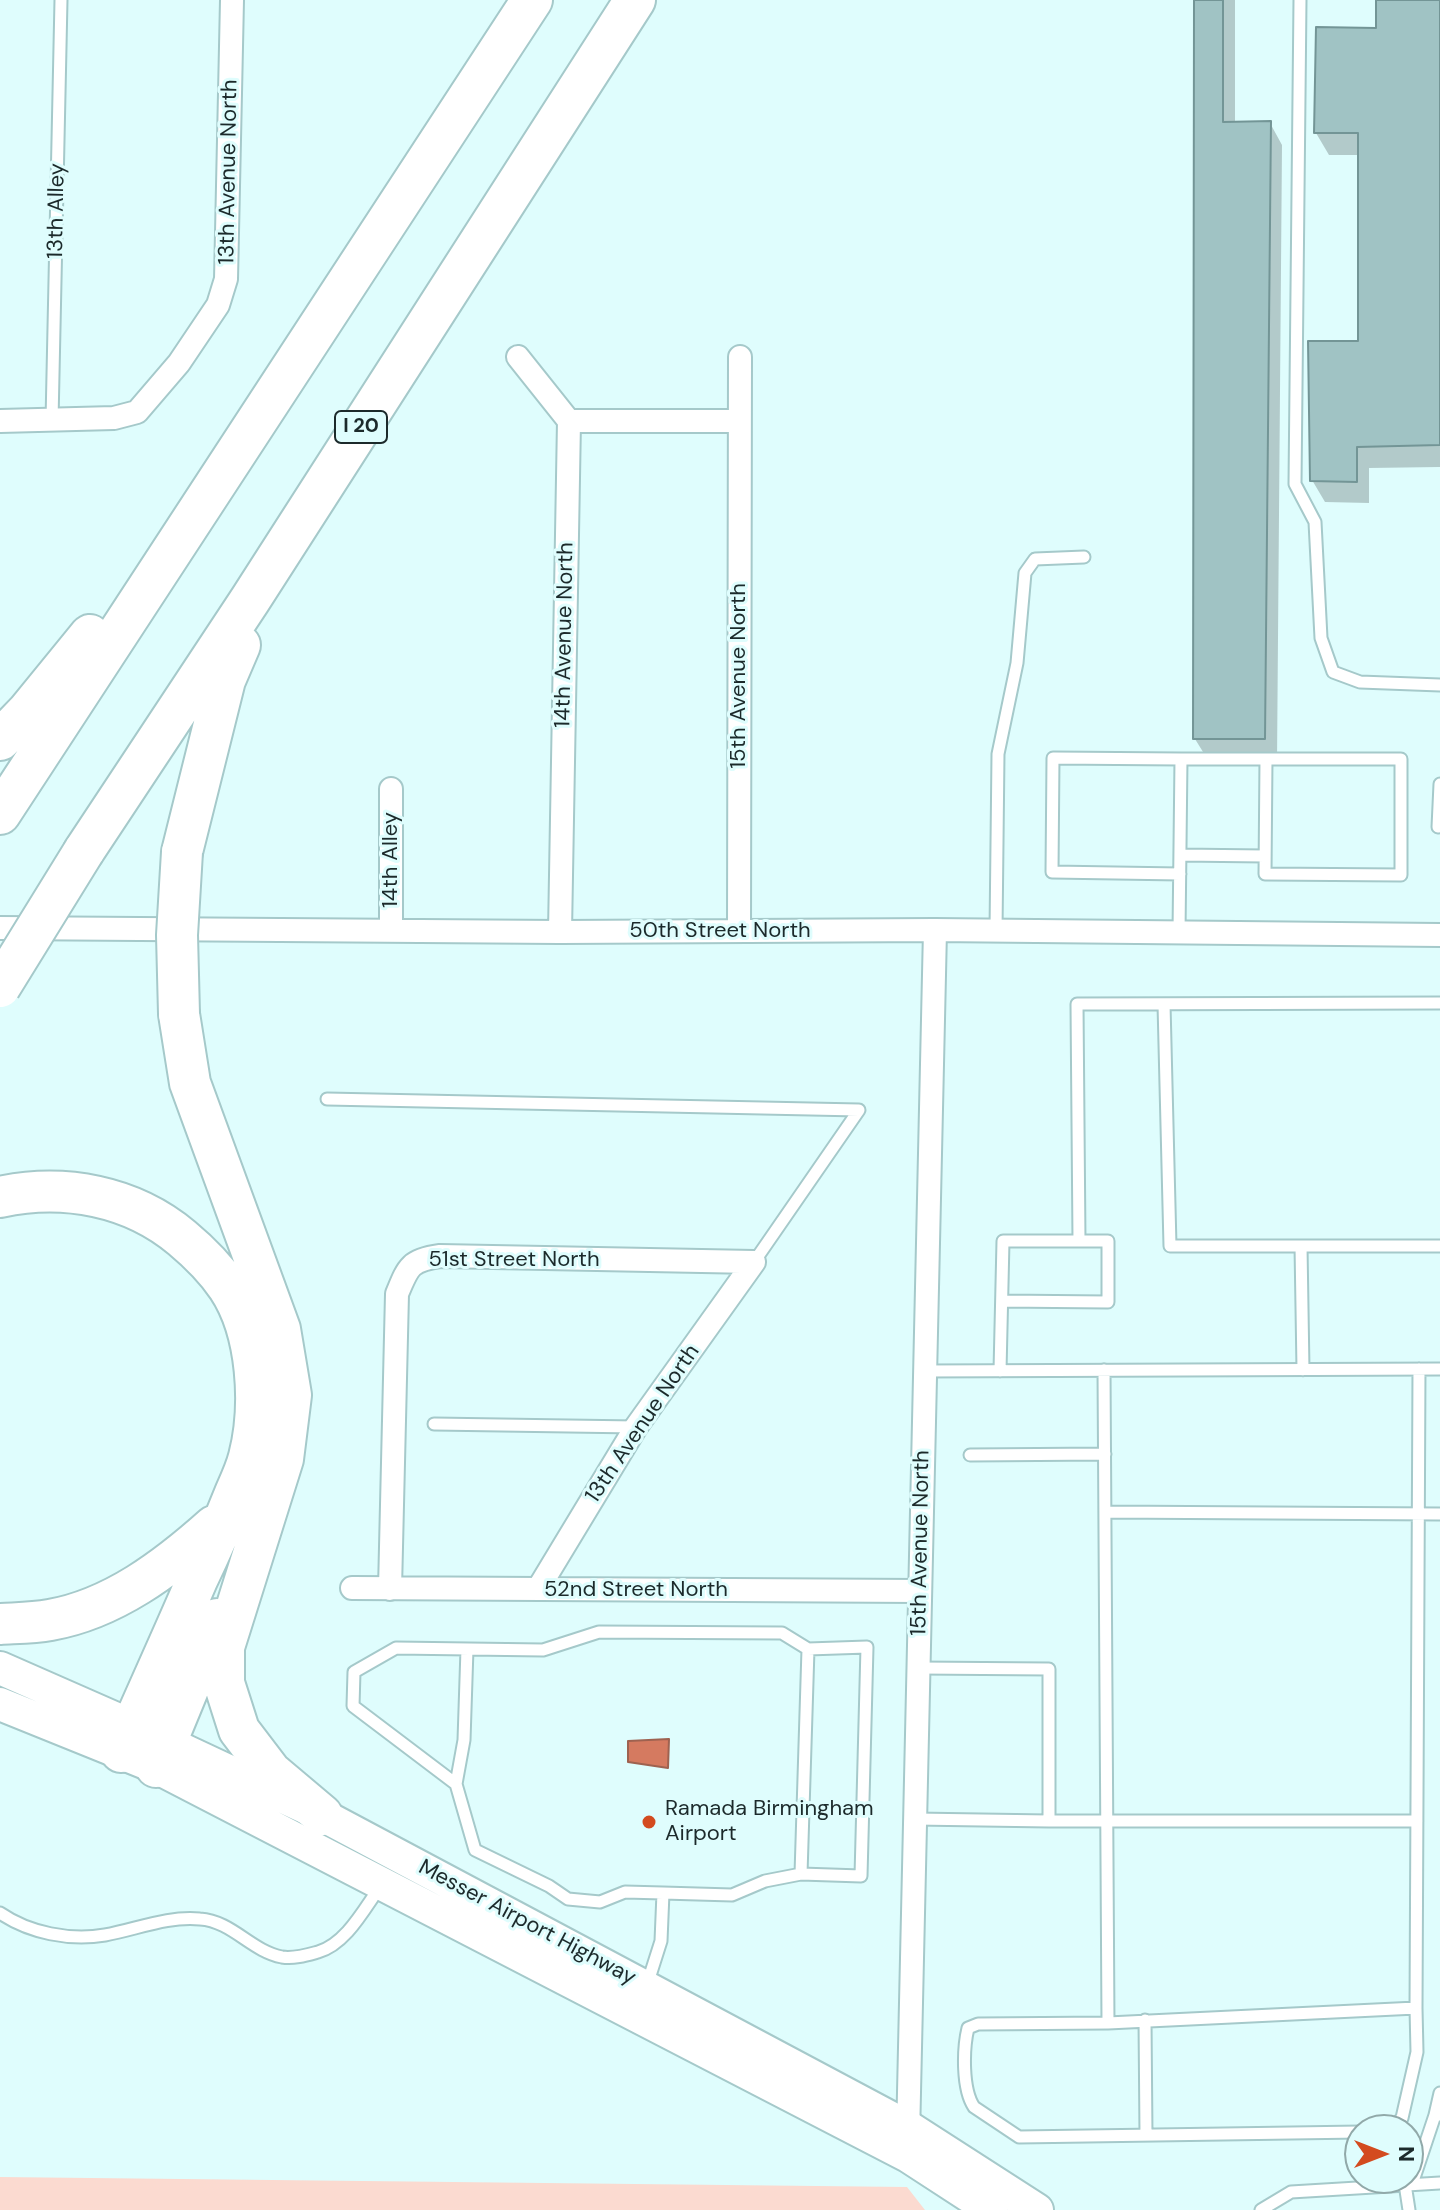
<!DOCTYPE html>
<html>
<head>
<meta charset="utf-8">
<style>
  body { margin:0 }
  #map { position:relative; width:1440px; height:2210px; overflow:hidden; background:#dffdfd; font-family:"DM Sans",sans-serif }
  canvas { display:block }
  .north { position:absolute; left:1344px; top:2114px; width:80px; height:80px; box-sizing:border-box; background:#dffdfd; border:2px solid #91a9a9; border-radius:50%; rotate:90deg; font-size:22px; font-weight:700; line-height:32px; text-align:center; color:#1c2a2b }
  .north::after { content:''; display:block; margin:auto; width:28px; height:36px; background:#d34b1f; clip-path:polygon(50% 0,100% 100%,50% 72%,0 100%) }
</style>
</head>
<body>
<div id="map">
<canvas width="1440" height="2210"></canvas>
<div class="north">N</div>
</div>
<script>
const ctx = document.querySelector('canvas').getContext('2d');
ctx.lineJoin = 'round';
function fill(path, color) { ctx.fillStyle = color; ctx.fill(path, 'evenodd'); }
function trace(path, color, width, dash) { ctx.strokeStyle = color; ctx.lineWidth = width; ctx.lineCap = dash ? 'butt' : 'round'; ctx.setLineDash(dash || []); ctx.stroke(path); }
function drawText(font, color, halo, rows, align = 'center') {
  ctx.font = font + ' "DM Sans",sans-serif'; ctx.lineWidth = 6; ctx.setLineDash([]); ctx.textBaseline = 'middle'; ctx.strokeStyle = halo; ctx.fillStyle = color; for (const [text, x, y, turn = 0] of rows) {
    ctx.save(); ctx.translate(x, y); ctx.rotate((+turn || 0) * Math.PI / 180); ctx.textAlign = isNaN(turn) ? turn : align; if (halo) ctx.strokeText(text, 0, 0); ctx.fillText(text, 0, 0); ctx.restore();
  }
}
fill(new Path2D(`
  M0 2177 907 2187 925 2210H0Z`), '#fbdad0');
const water = new Path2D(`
  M669 1739 668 1768 628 1762V1741Z`);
fill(water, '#d57a60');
trace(water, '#9e6250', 2);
fill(new Path2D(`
  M1196 0H1235V124L1270 123 1282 145 1277 761 1208 760 1195 739Z
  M1378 0H1440V467L1369 468V503L1325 502 1312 480 1360 343V155H1329L1316 133 1378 30Z`), '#0003');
const building = new Path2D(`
  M1194 0H1223V122L1271 121 1265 739H1193Z
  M1376 0H1440V445L1357 447V482L1310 481 1308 341H1358V133H1314L1316 27 1376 28Z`);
fill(building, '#a0c3c4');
trace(building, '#739596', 2);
const lane = new Path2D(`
  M1300 0 1295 484 1315 522 1321 638 1333 672 1360 682 1440 685
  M52 421 61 0
  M1438 827 1440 784
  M1180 855 1265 856
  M1180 874 1052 872 1053 758 1181 759
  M996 931 998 754 1017 663 1025 573 1035 559 1084 557
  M1179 933 1181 759H1401V875L1265 874 1266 759
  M1164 1004 1170 1246H1440
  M327 1099 859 1110 754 1262
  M1079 1241 1077 1004 1440 1003
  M1301 1246 1303 1370
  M1104 1370 1108 2023 1416 2008 1419 1369
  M925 1371 1440 1369
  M1000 1371 1003 1241H1108V1302L1002 1301
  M434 1424 636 1427
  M970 1455 1105 1454
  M1105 1512 1440 1514
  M456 1784 464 1740 467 1649
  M915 1819 1049 1821V1669L918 1668
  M1049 1821H1417
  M801 1874 808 1649
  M0 1913C29 1933 70 1941 105 1935 138 1929 166 1916 200 1919 232 1921 251 1951 282 1957 294 1959 307 1955 318 1952 346 1944 364 1909 380 1887
  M647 1985 661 1941 663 1893 732 1895 765 1881 801 1874 861 1876 867 1647 808 1649 782 1633 599 1632 543 1650 396 1648 354 1672 353 1706 456 1784 475 1850 549 1886 568 1899 600 1902 625 1892 663 1893
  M1145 2020 1146 2135
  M1108 2023 978 2024 968 2028C963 2049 962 2089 974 2107L1019 2137 1360 2132
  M1440 2115H1435L1440 2093
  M1386 2130 1393 2127 1402 2118 1417 2052 1416 2008
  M1405 2184 1409 2210
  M1412 2184 1435 2115
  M1261 2210 1291 2192 1440 2183`);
const street = new Path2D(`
  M518 357 569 421 560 932
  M0 421 114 418 137 412 179 363 218 305 226 279 232 0
  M569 421H739
  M391 789V931
  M0 928 560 932 935 930 1440 935
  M739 930 740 357
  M352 1588 920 1591
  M390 1589 397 1294C408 1267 410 1260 440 1256L754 1262
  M538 1589 636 1427 754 1262
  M908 2137 935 930`);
const secondary = new Path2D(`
  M0 1668 132 1726 322 1815 908 2127 1037 2210
  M0 1704 156 1767 908 2156 991 2210`);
const highway = new Path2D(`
  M0 740 28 711 90 635
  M0 814 532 0
  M84 851 250 600 635 0
  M182 852 225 680 240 645
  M179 1014 190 1083 280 1329 291 1395 283 1459 224 1647V1683L239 1730 271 1772 322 1815
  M0 1197C64 1183 132 1196 182 1238 200 1253 215 1268 228 1287 258 1332 262 1406 249 1457 246 1469 241 1480 236 1491 224 1521 211 1551 197 1580 172 1638 146 1695 121 1752
  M0 1624C16 1623 33 1623 50 1620 113 1609 167 1568 214 1526
  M156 1767 217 1619`);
trace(lane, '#a5c9ca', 15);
trace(street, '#a5c9ca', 26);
trace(secondary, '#a5c9ca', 36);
trace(highway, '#a5c9ca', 44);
trace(lane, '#fff', 11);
trace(street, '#fff', 22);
trace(secondary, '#fff', 32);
trace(highway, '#fff', 40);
const highwayBridge = new Path2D(`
  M0 987 84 851
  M179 1014 177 935 182 852`);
trace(highwayBridge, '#a5c9ca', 44, []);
trace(highwayBridge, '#fff', 40);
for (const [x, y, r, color] of [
  [649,1822,8,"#d34b1f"]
]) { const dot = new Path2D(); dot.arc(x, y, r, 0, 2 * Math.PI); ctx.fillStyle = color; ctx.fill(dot); trace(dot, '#dffdfd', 3); }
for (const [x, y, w] of [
  [361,427,52]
]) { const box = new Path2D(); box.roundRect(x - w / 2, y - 16, w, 32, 6); ctx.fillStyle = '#dffdfd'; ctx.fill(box); trace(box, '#1c2a2b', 2); }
drawText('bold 20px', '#1c2a2b', null, [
  ["I 20",361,427]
]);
drawText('22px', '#1c2a2b', '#dffdfd', [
  ["13th Avenue North",229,172,-89],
  ["13th Alley",57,211,-89],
  ["14th Avenue North",565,635,-89],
  ["15th Avenue North",739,676,-90],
  ["14th Alley",391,860,-90],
  ["50th Street North",720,931],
  ["51st Street North",514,1260],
  ["13th Avenue North",643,1424,-56],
  ["15th Avenue North",921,1543,-89],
  ["52nd Street North",636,1590],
  ["Messer Airport Highway",527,1923,28]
]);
drawText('22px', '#1c2a2b', '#dffdfd', [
  ["Ramada Birmingham",665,1809],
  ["Airport",665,1834]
], 'left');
</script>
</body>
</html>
